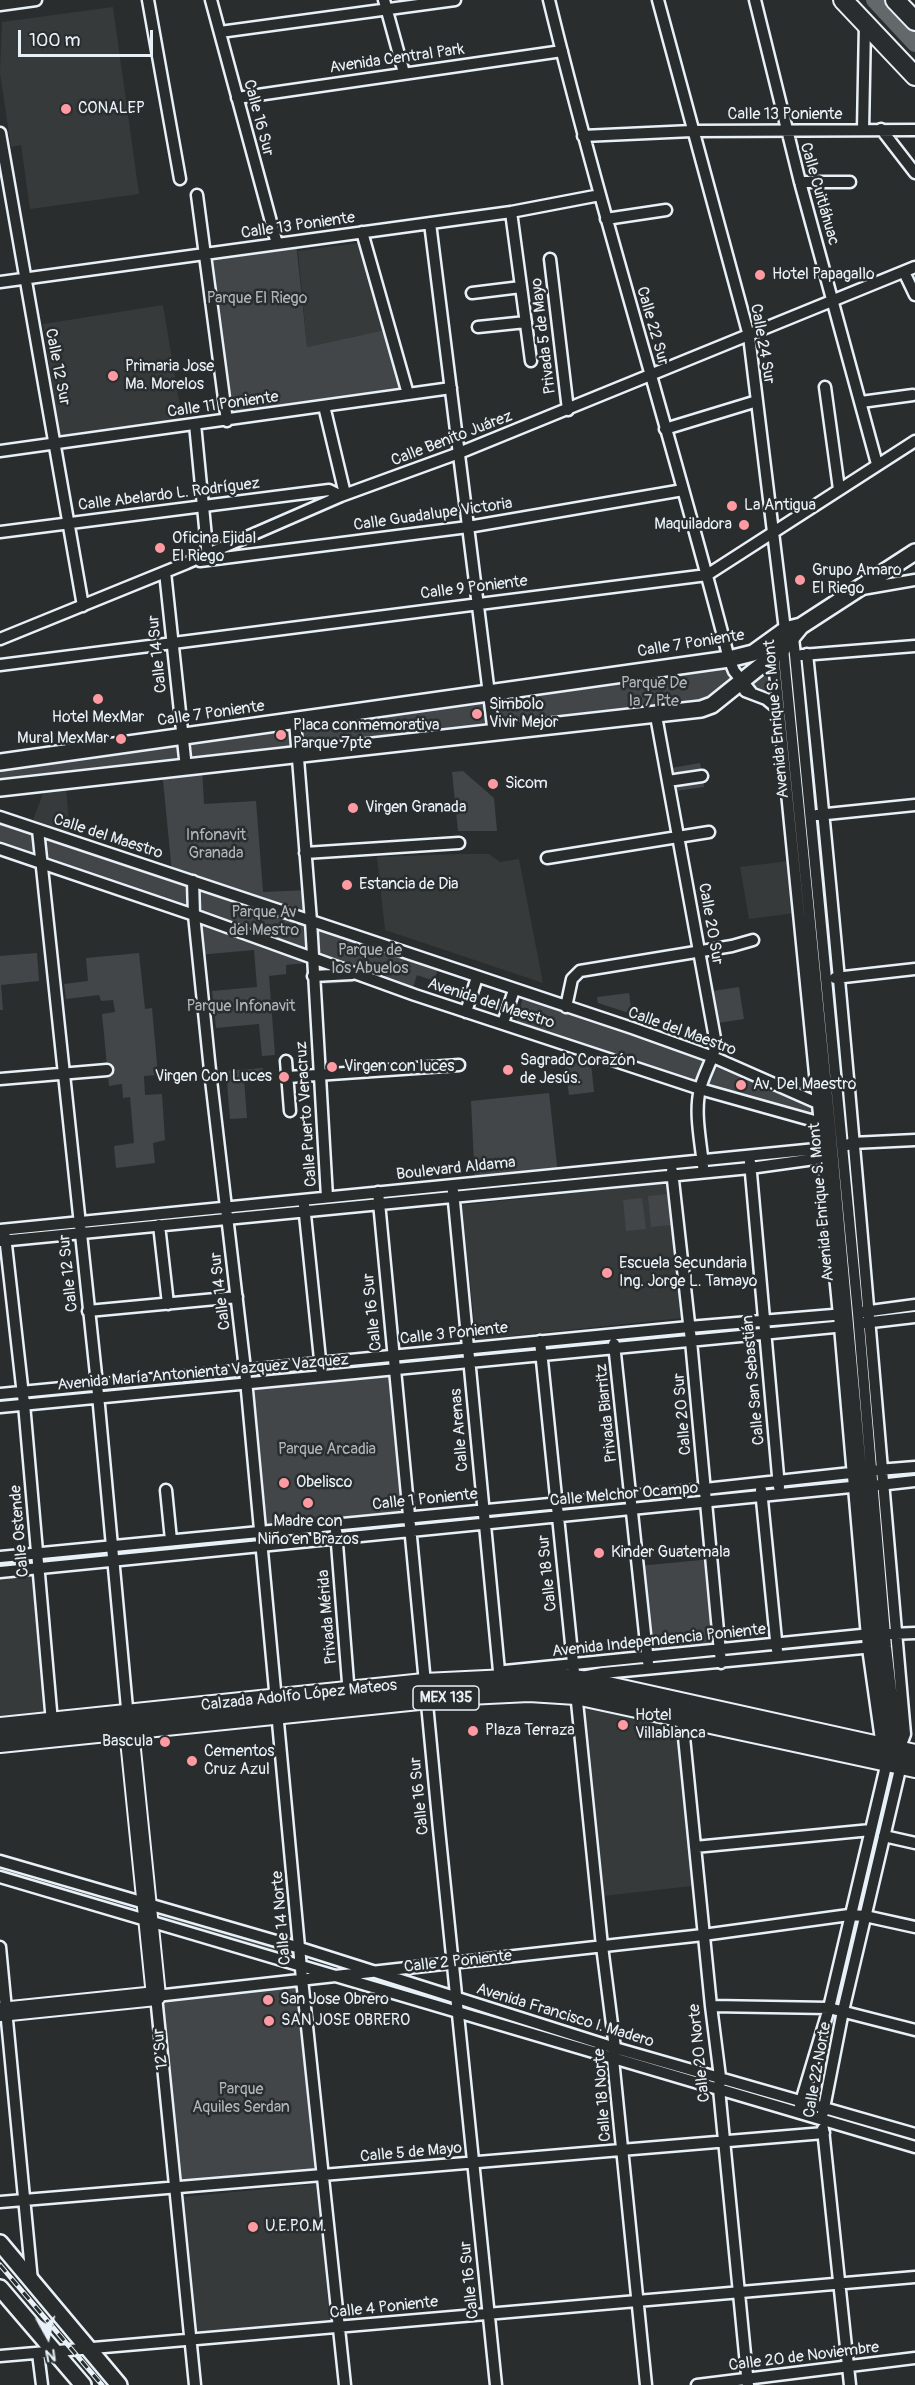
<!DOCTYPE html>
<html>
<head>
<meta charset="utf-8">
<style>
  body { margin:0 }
  #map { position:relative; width:915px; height:2385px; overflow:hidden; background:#2a2d2e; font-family:Pangolin,sans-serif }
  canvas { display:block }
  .north { position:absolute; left:18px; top:2307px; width:60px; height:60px; -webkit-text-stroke:4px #2a2d2e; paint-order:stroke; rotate:172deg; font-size:16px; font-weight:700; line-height:24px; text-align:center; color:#e8f1f8 }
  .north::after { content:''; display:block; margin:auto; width:21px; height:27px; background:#e8f1f8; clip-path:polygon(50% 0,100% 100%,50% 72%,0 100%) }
  .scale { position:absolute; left:18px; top:30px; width:135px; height:27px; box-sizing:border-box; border:3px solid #e8f1f8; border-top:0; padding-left:8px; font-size:18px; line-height:21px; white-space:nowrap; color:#e8f1f8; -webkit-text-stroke:4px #2a2d2e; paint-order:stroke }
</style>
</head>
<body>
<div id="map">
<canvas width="915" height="2385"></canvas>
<div class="north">N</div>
<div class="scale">100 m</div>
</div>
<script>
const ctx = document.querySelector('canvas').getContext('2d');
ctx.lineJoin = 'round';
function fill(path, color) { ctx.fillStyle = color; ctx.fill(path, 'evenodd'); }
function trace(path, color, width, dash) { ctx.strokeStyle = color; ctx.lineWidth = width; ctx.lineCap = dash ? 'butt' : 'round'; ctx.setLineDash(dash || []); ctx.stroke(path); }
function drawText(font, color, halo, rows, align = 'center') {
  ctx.font = font + ' Pangolin,sans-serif'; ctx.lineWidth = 5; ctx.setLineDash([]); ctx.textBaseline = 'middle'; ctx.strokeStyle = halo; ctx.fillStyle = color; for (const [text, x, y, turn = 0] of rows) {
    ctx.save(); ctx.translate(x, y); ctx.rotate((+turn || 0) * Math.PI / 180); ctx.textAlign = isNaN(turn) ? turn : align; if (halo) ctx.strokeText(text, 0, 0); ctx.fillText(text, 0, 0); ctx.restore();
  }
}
fill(new Path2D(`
  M113 7 139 194 30 209 21 145 11 147 0 73 2 22Z
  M359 243 389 329 307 347 298 251Z
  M163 305 182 419 60 439 43 324Z
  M66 786V789L70 833 33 820 45 788Z
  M460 854H489L500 862 519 859 543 983 385 930 377 857Z
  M788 861 795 913 749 919 740 867Z
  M669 1183 681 1318 476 1340 462 1205Z
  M34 1575 47 1711 0 1716V1579Z
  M584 1705 677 1725 692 1886 603 1896Z
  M317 2184 330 2321 195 2333 182 2197Z`), '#363a3b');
fill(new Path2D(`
  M296 242 307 347 389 329 407 394 227 420 206 255Z
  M780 635 778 709 744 690 712 705 202 766 204 804 256 801 263 892 308 890 311 921 439 965 434 981 417 975 411 993 356 975 357 982 308 985 306 963 286 965V974L269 976 275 1055 262 1056 259 1024 216 1028 212 991 257 987 254 950 198 955 194 915 0 847V819L172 873 162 770 0 786V763L729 659Z
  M700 763 704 787 675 791 671 768Z
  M463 771 494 798 497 831H458L452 772Z
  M37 953 39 981 1 985 3 1010H0V956Z
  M139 953 145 1009 152 1008 158 1075 144 1076 145 1095 162 1094 165 1140 153 1143 155 1163 116 1168 114 1146 134 1143 130 1097 123 1098 122 1084 109 1086 102 1014 115 1012 113 1000 101 1001 99 995 66 999 64 984 88 981 86 958Z
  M739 987 744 1019 711 1024 706 992Z
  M524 993 632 1028 817 1103 819 1121 515 1027Z
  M629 993 632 1014 598 1003 597 997Z
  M564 1059 591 1063 594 1092 569 1095Z
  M263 1068V1078L244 1079 247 1118 230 1119 226 1071Z
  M549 1093 558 1174 475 1183 471 1101Z
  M667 1194 671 1225 651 1227 648 1196Z
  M642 1198 646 1229 626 1231 623 1200Z
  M394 1370 408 1517 260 1531 246 1384Z
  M712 1559 720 1649 648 1657 638 1566Z
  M0 1861 300 1948 301 1965 0 1877Z
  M302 1979 324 2176 175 2188 156 1996Z`), '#424648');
trace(new Path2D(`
  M874 0 915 44`), '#63686b', 16);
const street = new Path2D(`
  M148 0 180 179
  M211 0 277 244
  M384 0 404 73
  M549 0C603 221 672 438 729 659L734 671 751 692
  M658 0 749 336 785 630 783 648 830 1126 876 1634 889 1749
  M755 0 800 182 877 464
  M0 5 36 0
  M220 32 455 0
  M237 98 562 51
  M881 129 915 173
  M863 130 865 24
  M0 133 83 606
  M583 136 692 131 915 130
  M800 182H850
  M197 195 227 421
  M511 212 531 361
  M606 219 666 210
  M430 223 494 734
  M362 232 408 394
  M550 259 568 410
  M904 272 915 295
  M0 282 511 212 600 195
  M472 293 521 287
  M478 327 526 322
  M825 387 839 489
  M861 402 913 395
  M324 406 345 494
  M195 424 208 558
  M665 429 757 401
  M0 451 451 388
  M0 532 329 490 341 496
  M200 561 468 527 683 490
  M165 572 186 768
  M862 589 915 580
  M790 635 793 638 795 655 858 1313 886 1647 898 1750
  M0 639 187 563 341 496 459 453 915 267
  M773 652 839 1315 868 1648 882 1747
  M807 654C845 1014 873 1374 905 1734L899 1750
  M802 655 915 646
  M0 665 707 575 915 441
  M745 691 766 699 778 709
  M656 716 716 1044C713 1060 704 1073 700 1089 694 1113 701 1142 703 1166
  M295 721 311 921 327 1197
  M668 781 702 776
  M817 815 915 805
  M0 817 632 1028 713 1057 822 1105
  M38 830 97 1384 128 1719
  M0 849 194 915 415 995 700 1089 825 1124
  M305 853 459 843
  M547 858 709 832
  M193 881 194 915 211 1080 245 1369 302 1979 345 2385
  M313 976 352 974
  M835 978 915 969
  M566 1007 572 979 580 971 732 946 753 940
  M466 1012 477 977
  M503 1023 514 990
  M286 1061 290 1111
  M288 1077 459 1065
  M0 1079 107 1070
  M847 1145 852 1143 915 1140
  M750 1162 779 1487
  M672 1171 691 1341 721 1663
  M453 1191 499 1671
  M378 1192 439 1829 496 2385
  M304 1205 321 1369
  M159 1225 168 1304
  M0 1230 826 1148
  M5 1236 24 1404 52 1722
  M0 1241 750 1168 829 1157
  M88 1311 237 1297
  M863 1312 915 1305
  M863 1323 915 1317
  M540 1341 602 1946 615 2048 613 2059 646 2385
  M614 1344 648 1662
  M0 1394 689 1327 845 1314
  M0 1407 845 1326
  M878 1470 915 1467
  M879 1485 915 1481
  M166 1490 171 1540
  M761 1490 777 1650
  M336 1531 349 1695
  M0 1557 705 1489 860 1472
  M0 1572 861 1486
  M890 1634 915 1633
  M505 1671 871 1634
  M582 1677 603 1673 873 1647
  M682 1717 711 2006 720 2077 719 2089 748 2385
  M884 1836 915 1843
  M695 1847 871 1830
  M0 1861 300 1948 615 2048 915 2134
  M0 1877 915 2147
  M0 1947 32 2281
  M711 2006 829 2008 915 2030
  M800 2105 829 2008 887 1762
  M823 2113 843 2011 901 1765
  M823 2129 850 2385
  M0 2202 824 2133
  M38 2353 42 2385
  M0 2356 915 2277
  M195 2385 156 1996 703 1935 849 1915 865 1916 915 1927
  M697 2385 915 2358`);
const secondary = new Path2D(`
  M0 762 729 659 753 653 785 630 801 626 915 552
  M0 788 701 709 712 705 783 648 801 626
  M0 2243 119 2385
  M0 2288 83 2385`);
const primary = new Path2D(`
  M843 0 915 76
  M895 0 915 21
  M0 1727 424 1683 549 1677 581 1680 915 1754
  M0 1743 468 1695 529 1692 576 1695 915 1768
  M0 2012 156 1996 129 1730`);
trace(street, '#e8f1f8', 15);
trace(secondary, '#e8f1f8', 20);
trace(primary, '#e8f1f8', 22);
trace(street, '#2a2d2e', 10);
trace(secondary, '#2a2d2e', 15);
trace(primary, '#2a2d2e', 18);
const rail = new Path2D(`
  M0 2265 102 2385`);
trace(rail, '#e8f1f8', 5);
trace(rail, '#2a2d2e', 3, [9]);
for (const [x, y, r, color] of [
  [66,109,6,"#ff9aa2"],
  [760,275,6,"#ff9aa2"],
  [113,376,6,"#ff9aa2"],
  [732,506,6,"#ff9aa2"],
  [744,525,6,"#ff9aa2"],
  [160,548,6,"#ff9aa2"],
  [800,580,6,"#ff9aa2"],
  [98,699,6,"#ff9aa2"],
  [477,714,6,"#ff9aa2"],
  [281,735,6,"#ff9aa2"],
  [121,739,6,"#ff9aa2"],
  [493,784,6,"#ff9aa2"],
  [353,808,6,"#ff9aa2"],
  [347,885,6,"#ff9aa2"],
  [332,1067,6,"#ff9aa2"],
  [508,1070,6,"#ff9aa2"],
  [284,1077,6,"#ff9aa2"],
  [741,1085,6,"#ff9aa2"],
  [607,1273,6,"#ff9aa2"],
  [284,1483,6,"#ff9aa2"],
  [308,1503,6,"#ff9aa2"],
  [599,1553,6,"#ff9aa2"],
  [623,1725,6,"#ff9aa2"],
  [473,1731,6,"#ff9aa2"],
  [165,1742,6,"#ff9aa2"],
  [192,1761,6,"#ff9aa2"],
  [268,2000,6,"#ff9aa2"],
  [269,2021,6,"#ff9aa2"],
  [253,2227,6,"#ff9aa2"]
]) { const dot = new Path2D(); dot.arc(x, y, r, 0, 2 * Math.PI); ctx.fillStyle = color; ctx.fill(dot); trace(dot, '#2a2d2e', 2); }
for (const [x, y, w] of [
  [446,1698,66]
]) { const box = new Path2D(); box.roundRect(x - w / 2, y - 12, w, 24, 4.5); ctx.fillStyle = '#2a2d2e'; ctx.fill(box); trace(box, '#e8f1f8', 1.5); }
drawText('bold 15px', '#e8f1f8', null, [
  ["MEX 135",446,1698]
]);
drawText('16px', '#e8f1f8', '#2a2d2e', [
  ["Avenida Central Park",397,59,-8],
  ["Calle 13 Poniente",785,115],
  ["Calle 16 Sur",258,118,75],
  ["Calle Cuitláhuac",819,194,74],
  ["Calle 13 Poniente",298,226,-8],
  ["Calle 22 Sur",652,326,74],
  ["Privada 5 de Mayo",544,336,-97],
  ["Calle 24 Sur",762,344,80],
  ["Calle 12 Sur",57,367,79],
  ["Calle 11 Poniente",223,405,-8],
  ["Calle Benito Juárez",452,439,-21],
  ["Calle Abelardo L. Rodríguez",169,495,-7],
  ["Calle Guadalupe Victoria",433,515,-8],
  ["Calle 9 Poniente",474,588,-7],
  ["Calle 7 Poniente",691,644,-9],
  ["Calle 14 Sur",158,654,-96],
  ["Calle 7 Poniente",211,714,-8],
  ["Avenida Enrique S. Mont",777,719,-95],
  ["Calle del Maestro",108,837,18],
  ["Calle 20 Sur",710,924,80],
  ["Avenida del Maestro",491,1004,18],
  ["Calle del Maestro",682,1032,20],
  ["Calle Puerto Veracruz",307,1114,-94],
  ["Boulevard Aldama",456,1169,-6],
  ["Avenida Enrique S. Mont",822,1202,-95],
  ["Calle 12 Sur",69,1273,-96],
  ["Calle 14 Sur",221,1291,-97],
  ["Calle 16 Sur",373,1312,-96],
  ["Calle 3 Poniente",454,1334,-6],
  ["Avenida María Antonienta Vazquez Vazquez",203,1373,-5],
  ["Calle San Sebastián",754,1380,-95],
  ["Privada Biarritz",607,1413,-96],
  ["Calle 20 Sur",683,1414,-95],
  ["Calle Arenas",460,1430,-95],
  ["Calle Melchor Ocampo",624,1495,-5],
  ["Calle 1 Poniente",425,1500,-6],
  ["Calle Ostende",20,1531,-95],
  ["Calle 18 Sur",548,1573,-96],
  ["Privada Mérida",328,1617,-95],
  ["Avenida Independencia Poniente",659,1641,-6],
  ["Calzada Adolfo López Mateos",299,1696,-6],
  ["Calle 16 Sur",420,1796,-96],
  ["Calle 14 Norte",282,1918,-95],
  ["Calle 2 Poniente",458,1962,-6],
  ["Avenida Francisco I. Madero",565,2016,17],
  ["12 Sur",161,2049,-96],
  ["Calle 20 Norte",700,2053,-96],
  ["Calle 22 Norte",818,2070,-80],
  ["Calle 18 Norte",603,2095,-94],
  ["Calle 5 de Mayo",411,2153,-5],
  ["Calle 16 Sur",470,2280,-96],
  ["Calle 4 Poniente",384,2308,-6],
  ["Calle 20 de Noviembre",804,2357,-7]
]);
drawText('16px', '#e8f1f8', '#2a2d2e', [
  ["CONALEP",78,109],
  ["Hotel Papagallo",772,275],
  ["Primaria Jose",125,367],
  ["Ma. Morelos",125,385],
  ["La Antigua",744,506],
  ["Maquiladora",732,525,"right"],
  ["Oficina Ejidal",172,539],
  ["El Riego",172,557],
  ["Grupo Amaro",812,571],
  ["El Riego",812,589],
  ["Simbolo",489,705],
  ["Vivir Mejor",489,723],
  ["Hotel MexMar",98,718,"center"],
  ["Placa conmemorativa",293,726],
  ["Parque 7pte",293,744],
  ["Mural MexMar",109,739,"right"],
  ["Sicom",505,784],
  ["Virgen Granada",365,808],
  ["Estancia de Dia",359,885],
  ["Sagrado Corazón",520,1061],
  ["de Jesús.",520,1079],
  ["Virgen con luces",344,1067],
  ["Virgen Con Luces",272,1077,"right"],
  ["Av. Del Maestro",753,1085],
  ["Escuela Secundaria",619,1264],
  ["Ing. Jorge L. Tamayo",619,1282],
  ["Obelisco",296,1483],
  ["Madre con",308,1522,"center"],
  ["Niño en Brazos",308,1540,"center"],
  ["Kinder Guatemala",611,1553],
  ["Hotel",635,1716],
  ["Villablanca",635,1734],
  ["Plaza Terraza",485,1731],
  ["Bascula",153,1742,"right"],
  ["Cementos",204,1752],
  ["Cruz Azul",204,1770],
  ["San Jose Obrero",280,2000],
  ["SAN JOSE OBRERO",281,2021],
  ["U.E.P.O.M.",265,2227]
], 'left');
drawText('16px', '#aeb5ba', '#2a2d2e', [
  ["Parque El Riego",257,299],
  ["Parque De",654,684],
  ["la 7 Pte",654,702],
  ["Infonavit",216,836],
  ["Granada",216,854],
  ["Parque Av",264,913],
  ["del Mestro",264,931],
  ["Parque de",370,951],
  ["los Abuelos",370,969],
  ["Parque Infonavit",241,1007],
  ["Parque Arcadia",327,1450],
  ["Parque",241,2090],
  ["Aquiles Serdan",241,2108]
]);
</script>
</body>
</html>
